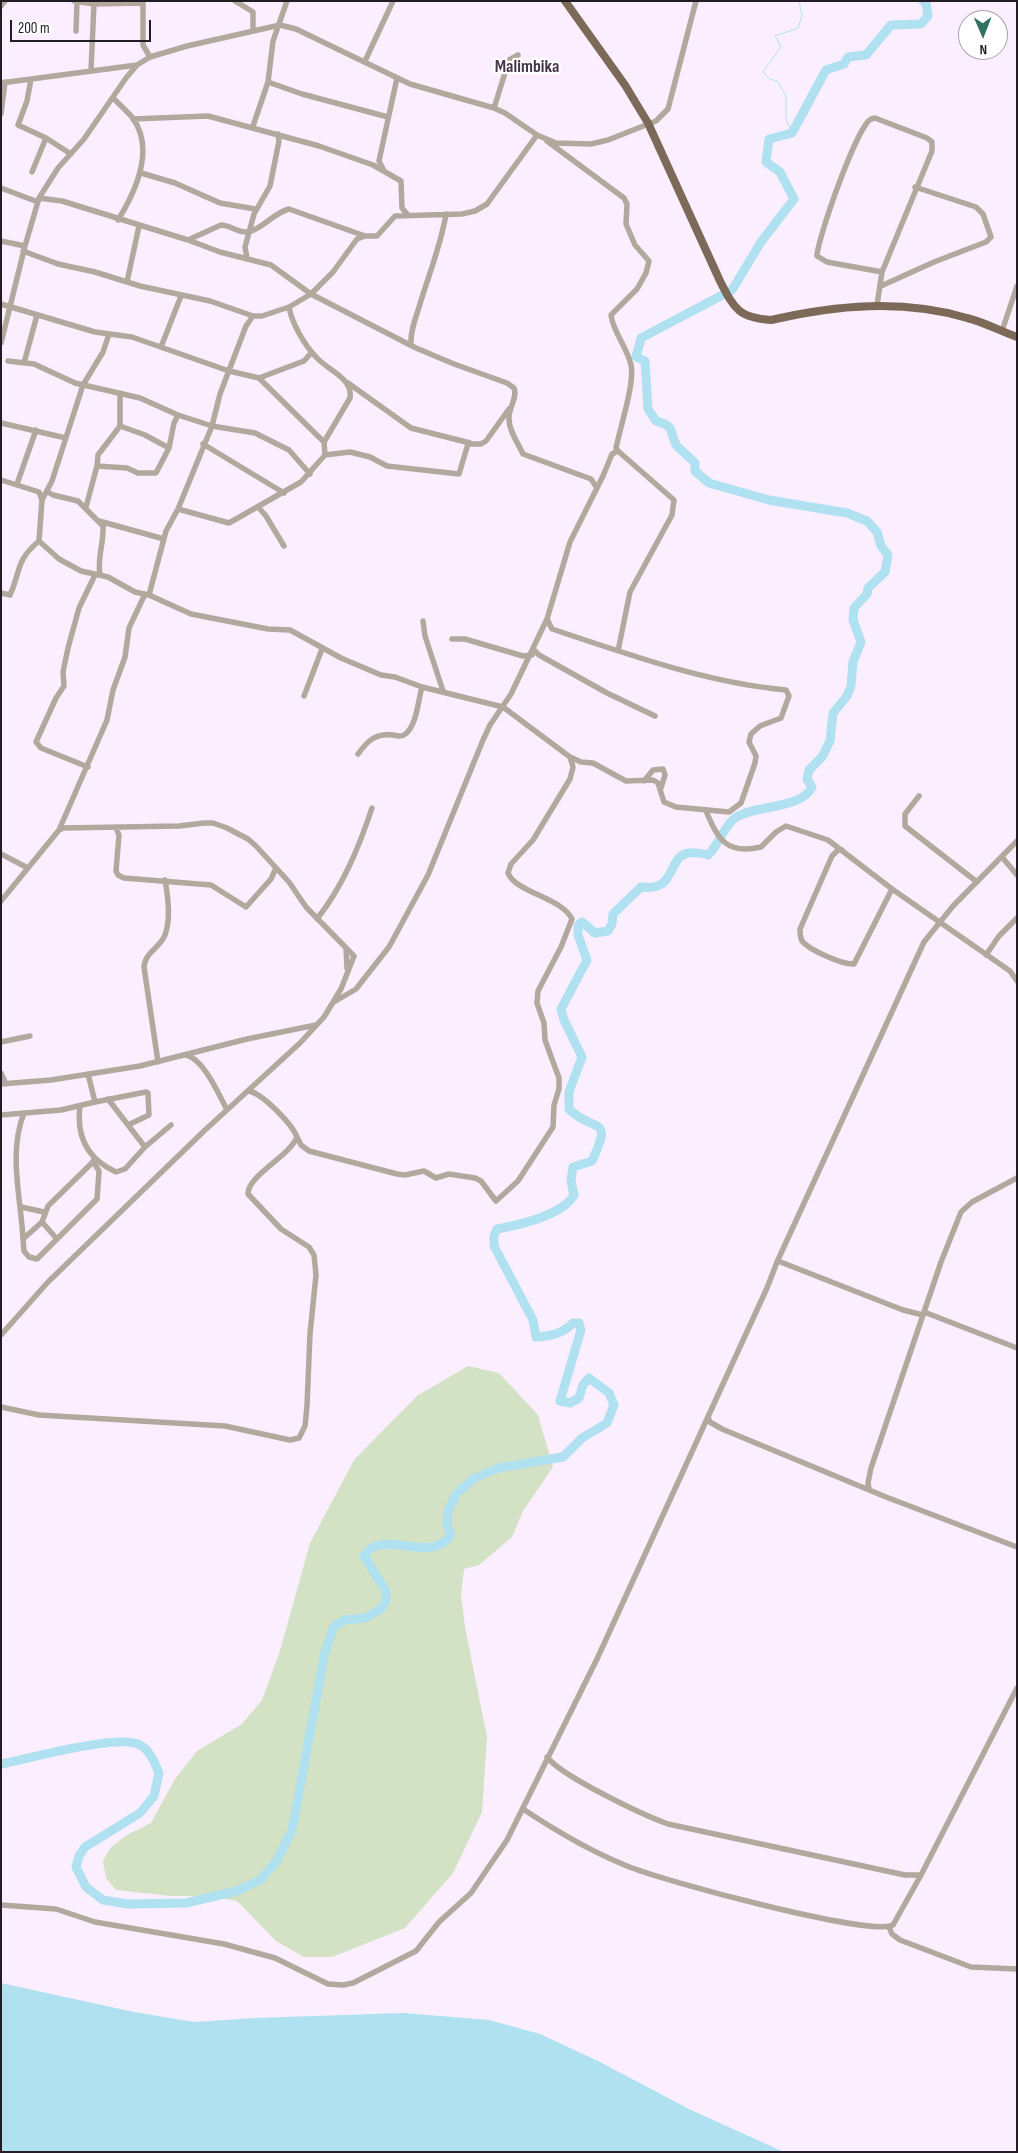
<!DOCTYPE html>
<html>
<head>
<meta charset="utf-8">
<style>
  body { margin:0 }
  #map { position:relative; width:1018px; height:2153px; overflow:hidden; background:#fbeefe; font-family:"Sofia Sans Condensed",sans-serif }
  canvas { display:block }
  .frame { position:absolute; inset:0; border:2px solid #231c25; pointer-events:none }
  .north { position:absolute; left:958px; top:10px; width:50px; height:50px; box-sizing:border-box; background:#fff; border:1px solid #a7a4a8; border-radius:50%; rotate:179deg; font-size:14px; font-weight:700; line-height:20px; text-align:center; color:#231c25 }
  .north::after { content:''; display:block; margin:auto; width:18px; height:22px; background:#307160; clip-path:polygon(50% 0,100% 100%,50% 72%,0 100%) }
  .scale { position:absolute; left:10px; top:20px; width:141px; height:22px; box-sizing:border-box; border:2px solid #231c25; border-top:0; padding-left:6px; font-size:15px; line-height:18px; white-space:nowrap; color:#231c25; -webkit-text-stroke:4px #fff; paint-order:stroke }
</style>
</head>
<body>
<div id="map">
<canvas width="1018" height="2153"></canvas>
<div class="frame"></div>
<div class="north">N</div>
<div class="scale">200 m</div>
</div>
<script>
const ctx = document.querySelector('canvas').getContext('2d');
ctx.lineJoin = 'round';
function fill(path, color) { ctx.fillStyle = color; ctx.fill(path, 'evenodd'); }
function trace(path, color, width, dash) { ctx.strokeStyle = color; ctx.lineWidth = width; ctx.lineCap = dash ? 'butt' : 'round'; ctx.setLineDash(dash || []); ctx.stroke(path); }
function drawText(font, color, halo, rows, align = 'center') {
  ctx.font = font + ' "Sofia Sans Condensed",sans-serif'; ctx.lineWidth = 4.5; ctx.setLineDash([]); ctx.textBaseline = 'middle'; ctx.strokeStyle = halo; ctx.fillStyle = color; for (const [text, x, y, turn = 0] of rows) {
    ctx.save(); ctx.translate(x, y); ctx.rotate((+turn || 0) * Math.PI / 180); ctx.textAlign = isNaN(turn) ? turn : align; if (halo) ctx.strokeText(text, 0, 0); ctx.fillText(text, 0, 0); ctx.restore();
  }
}
fill(new Path2D(`
  M468 1366 499 1373 538 1415 553 1467 523 1511 512 1537 479 1565 464 1569 461 1595 465 1627 487 1737 482 1812 453 1873 405 1928 332 1957H304L276 1941 237 1901 207 1896H171L116 1890 106 1878 103 1861 110 1848 127 1835 151 1823 175 1779 197 1751 242 1724 262 1700 280 1651 310 1543 354 1460 417 1396Z`), '#d3e1c4');
fill(new Path2D(`
  M1 1983 134 2012 194 2022 255 2018 404 2013 489 2020 540 2034 598 2061 691 2110 784 2152H1Z`), '#afe1f1');
trace(new Path2D(`
  M792 133 786 119V96L778 82 768 78 763 72 781 47 775 36 798 28 802 15 799 1`), '#afe1f1', 1);
trace(new Path2D(`
  M1 1764C28 1759 119 1733 140 1745 150 1750 155 1764 159 1773L154 1796 140 1813 85 1847 79 1856 76 1867 86 1887 103 1900 127 1904 186 1903 237 1891 260 1880 276 1862 292 1830 325 1652 334 1626 345 1620 366 1618 381 1609 386 1601V1591L364 1556C382 1526 430 1566 451 1535L447 1525 448 1511 456 1494 473 1479 498 1468 563 1457 582 1438 607 1423 614 1405 609 1393 589 1378 583 1385 579 1398 570 1403 560 1401 581 1330 579 1323H573C562 1334 551 1336 536 1337L533 1320 494 1246V1236L497 1229C519 1225 563 1215 574 1195L571 1181 573 1167 592 1161C614 1114 594 1134 569 1109V1092L582 1057 564 1020 561 1009 587 960 578 935V925L582 922 595 933 608 931 612 924 613 914 641 887C686 893 658 841 708 855 719 845 723 827 735 818 755 804 801 810 812 787L807 779 809 770 822 757 830 741 833 713 847 696 851 686 853 662 861 642 853 620 854 608 867 594 868 588 885 572 888 555 881 546 877 532 867 521 847 513 769 500 709 483 695 471V463L676 445 670 428 665 424 656 421 648 409 645 361 636 357 641 338 732 290 761 242 794 199 780 172 766 162 769 139 792 133 826 70 844 64 848 57 866 55 891 25 921 24 928 16 926 2 923 1`), '#afe1f1', 9);
trace(new Path2D(`
  M74 1 94 4 143 3
  M235 1 253 12V30
  M143 2V45L150 57
  M1 6 5 1
  M76 31 77 2
  M365 61 393 1
  M91 70 94 4
  M31 79 27 101 18 125 46 138 71 154
  M268 82 302 94 388 117
  M1 83 137 65
  M113 98C119 104 126 110 132 117 156 149 136 191 118 220
  M494 108 509 60 518 55
  M1 114 5 82
  M133 119 208 116 319 146 373 165 401 181 402 208 407 214
  M253 126 268 82 273 41 287 1
  M547 141 624 198 627 204 626 224 635 245 649 261 646 273 637 289 611 315C613 332 627 347 631 365 635 383 620 428 616 448L618 451
  M383 169 379 161 397 78
  M32 172 46 138
  M141 173 175 183 220 203 255 209
  M1 188 38 202
  M39 198 62 201 188 240 220 252 271 265 311 294 416 348 454 364 507 383 514 388C518 398 508 408 509 419 509 431 518 443 523 454L591 479 597 488
  M188 240 221 225C230 225 238 233 248 232 263 229 273 213 289 209L365 236
  M1 241 25 246
  M23 251 58 264 95 272 140 286 210 301 253 316H262L289 307 311 294 333 272 357 239 365 236H377L395 216 462 214 475 211 487 204 537 135
  M247 258 245 247 254 214 270 186 279 141 278 134
  M127 282 139 226
  M881 286 934 262 986 242 991 237 983 214 976 207 915 187
  M1 304 95 332 132 337 229 371 259 378 304 361 312 352
  M877 305 882 272 932 151V142L927 138 875 118 871 119C857 126 818 237 817 256L827 262 882 272
  M289 307C292 324 305 346 317 358 329 371 353 378 350 398L324 442
  M1002 331 1017 286
  M1 343 25 246 39 198 58 168 84 139 126 78 137 65 150 57 187 46 280 25 296 29 410 84 494 108 505 113 537 135 556 143 591 144 608 140 656 121 668 109 696 1
  M411 345C410 331 416 317 420 304 429 274 441 245 446 214
  M161 347 181 296
  M8 361 34 364 75 383 140 398 178 415
  M24 363 37 315
  M259 378 324 442 325 455
  M348 383 411 428 470 443
  M1 423 66 438
  M120 426 145 435 169 448
  M203 444 284 493
  M97 466 127 468 138 473H156L169 448 174 423 178 415 212 426 255 433 289 450 310 474
  M1 480 39 492 42 500 39 541 59 559 81 571 108 577 135 592 149 595 191 614 268 629 290 630 341 658 381 675 395 677 422 687 503 707 570 757 581 762 593 763 626 781 653 780 658 783 664 802 676 807 729 812 741 803 755 763 756 756 749 742 751 734 760 726 781 718 789 696 786 690C706 683 628 654 552 629L547 619
  M17 484 36 430
  M48 492 53 495 78 501 103 526C104 543 97 558 100 575
  M42 500 52 481 83 385 103 352 109 334
  M86 507 97 466 98 455 120 426V393
  M259 508 266 516 284 546
  M178 509 212 426 220 394 246 326 253 316
  M99 521 164 539
  M1 593 10 595C21 571 15 561 39 541
  M149 595 166 531 178 509 229 523 301 482 325 455 350 452 370 457 387 466 459 474 468 444H481L486 441 509 409
  M423 621 425 636 443 691
  M452 639H465L523 656 532 655
  M533 649 539 655 607 693 655 716
  M304 696 322 649
  M358 754C368 740 376 733 393 735 397 736 401 737 404 735 417 727 418 700 422 687
  M88 767 41 748 36 742 56 698 64 686 63 672 68 648 79 608 95 575
  M644 781 653 770 663 769 665 775 661 788
  M919 796 905 814V826L977 882
  M706 811C718 839 726 855 761 847L776 832 786 826 828 840 892 889 1010 971 1017 981
  M116 828 119 835 116 871 118 875 124 878 211 885 246 907 271 879 276 868
  M59 830 107 720 113 690 125 657 129 628 145 594
  M842 850H838L832 856 800 929C800 933 800 937 802 941 809 950 843 965 854 964L892 889
  M1 854 26 867
  M1002 857 1017 875
  M1 901 59 830 63 828 179 826 204 823H213L227 828 248 839 256 846 289 882 306 907 354 956 341 989 324 1017 300 1043 204 1131 48 1282 1 1335
  M317 919C343 886 359 847 372 808
  M346 948 347 968
  M986 955 999 936 1017 918
  M334 1002 356 989 389 947 428 875 483 740 490 725 511 694 547 619 570 542 603 476 612 454 618 451 674 500 672 515 630 592 618 651
  M1 1042 30 1036
  M186 1055C204 1059 219 1095 227 1110
  M158 1062 144 967C145 952 160 948 165 935 171 919 168 896 165 880
  M1 1073 6 1084
  M1 1084 51 1080 140 1066 247 1039 316 1025
  M108 1099 145 1147
  M95 1102 146 1092 148 1093 149 1115 128 1125
  M80 1106C76 1137 87 1159 116 1172L125 1169 145 1147 171 1125
  M24 1113C8 1153 21 1198 23 1239L24 1251 29 1257 37 1259 97 1199 99 1171 93 1161
  M1 1115 61 1110 95 1102 88 1074
  M297 1137 301 1145 309 1151 397 1174 405 1175 424 1171 436 1178 449 1174 475 1178 481 1181 496 1201 518 1181 553 1127 554 1105 559 1089V1078L545 1040 544 1023 537 1003 538 991 561 947 572 919C561 897 516 893 508 873L511 864 533 840 570 779 573 767 570 757
  M21 1207 44 1212
  M42 1222 57 1239
  M23 1239 42 1222 48 1206 96 1159
  M778 1261 903 1310 923 1315
  M924 1312 1017 1348
  M1 1407 39 1415 225 1426 290 1440 299 1438 305 1426 307 1406 310 1334 316 1275 314 1255 309 1247 281 1229 248 1194C248 1175 289 1157 297 1137 292 1124 263 1094 249 1091
  M708 1417 710 1422 722 1429 886 1497 1017 1547
  M869 1489 868 1483 871 1468 941 1262 961 1212 972 1202 1017 1178
  M547 1757C561 1776 643 1815 668 1824L905 1875H921L1017 1688
  M523 1809C556 1831 590 1851 627 1866 660 1880 870 1937 893 1925L921 1875
  M1 1905 56 1909 95 1922 224 1944 275 1958 328 1984 343 1985 353 1983 416 1951 439 1922 471 1893 507 1840 597 1659 767 1288 777 1262 924 942 953 906 1017 841
  M889 1927 892 1934 900 1940 971 1967 1017 1969`), '#b3a89d', 5.5);
trace(new Path2D(`
  M565 1 625 85 648 123 720 281C734 308 738 318 771 320 836 305 902 299 967 318 984 322 1000 331 1017 337`), '#7c6957', 8);
drawText('bold 18px', '#46354a', '#fff', [
  ["Malimbika",527,67]
]);
</script>
</body>
</html>
